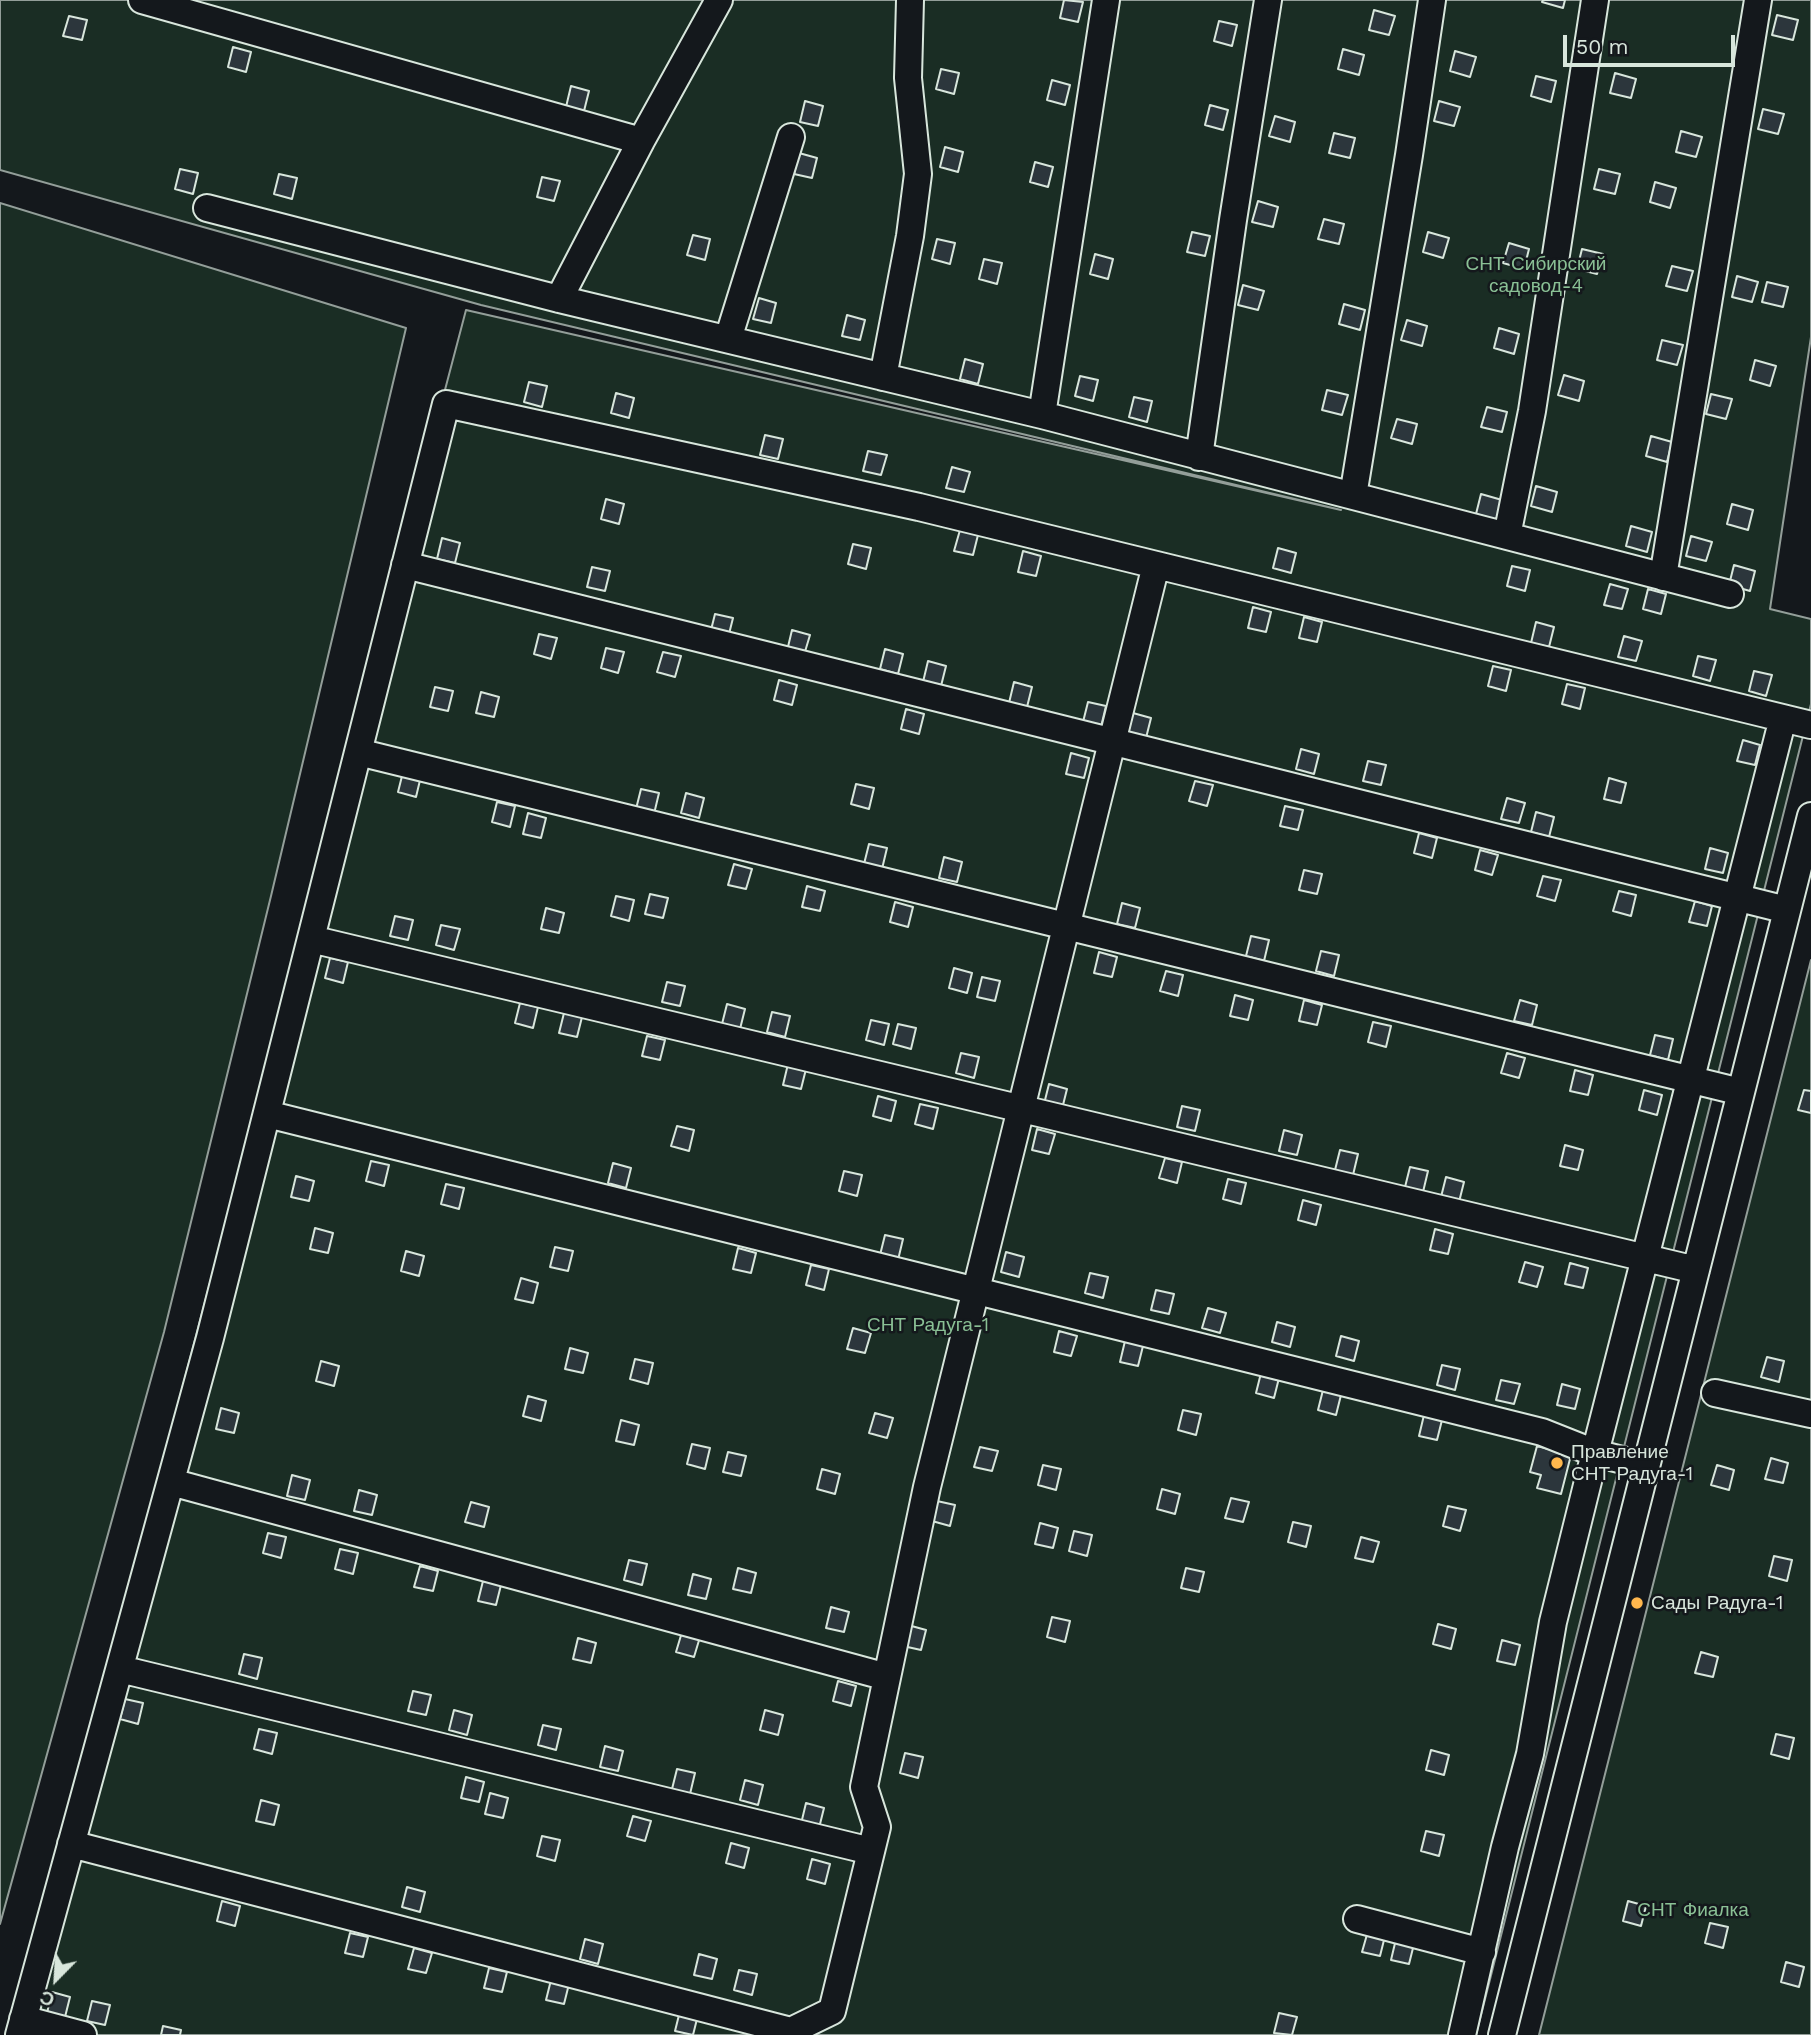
<!DOCTYPE html>
<html>
<head>
<meta charset="utf-8">
<style>
  body { margin:0 }
  #map { position:relative; width:1811px; height:2035px; overflow:hidden; background:#14181c; font-family:"Work Sans",sans-serif }
  canvas { display:block }
  .north { position:absolute; left:21px; top:1944px; width:70px; height:70px; -webkit-text-stroke:5px #14181c; paint-order:stroke; rotate:204deg; font-size:19px; font-weight:700; line-height:28px; text-align:center; color:#d8e6dc }
  .north::after { content:''; display:block; margin:auto; width:24px; height:32px; background:#d8e6dc; clip-path:polygon(50% 0,100% 100%,50% 72%,0 100%) }
  .scale { position:absolute; left:1563px; top:35px; width:172px; height:32px; box-sizing:border-box; border:4px solid #d8e6dc; border-top:0; padding-left:9px; font-size:21px; line-height:24px; white-space:nowrap; color:#d8e6dc; -webkit-text-stroke:5px #14181c; paint-order:stroke }
</style>
</head>
<body>
<div id="map">
<canvas width="1811" height="2035"></canvas>
<div class="north">С</div>
<div class="scale">50 m</div>
</div>
<script>
const ctx = document.querySelector('canvas').getContext('2d');
ctx.lineJoin = 'round';
function fill(path, color) { ctx.fillStyle = color; ctx.fill(path, 'evenodd'); }
function trace(path, color, width, dash) { ctx.strokeStyle = color; ctx.lineWidth = width; ctx.lineCap = dash ? 'butt' : 'round'; ctx.setLineDash(dash || []); ctx.stroke(path); }
function drawText(font, color, halo, rows, align = 'center') {
  ctx.font = font + ' "Work Sans",sans-serif'; ctx.lineWidth = 5; ctx.setLineDash([]); ctx.textBaseline = 'middle'; ctx.strokeStyle = halo; ctx.fillStyle = color; for (const [text, x, y, turn = 0] of rows) {
    ctx.save(); ctx.translate(x, y); ctx.rotate((+turn || 0) * Math.PI / 180); ctx.textAlign = isNaN(turn) ? turn : align; if (halo) ctx.strokeText(text, 0, 0); ctx.fillText(text, 0, 0); ctx.restore();
  }
}
const green = new Path2D(`
  M0 0H1811V337L1770 609 1811 619V704L1476 2035H12L466 310 1341 510 481 305 0 170Z
  M0 203 406 328 271 896 164 1332 0 1924Z
  M1811 960V2035H1539Z`);
fill(green, '#1a2d24');
trace(green, '#939e99', 2);
const building = new Path2D(`
  M1064 0 1083 2 1078 22 1060 18Z
  M1543 0H1565L1563 8 1542 2Z
  M1374 10 1395 16 1389 35 1369 30Z
  M1777 15 1798 20 1793 40 1772 35Z
  M69 16 87 20 82 40 63 36Z
  M1219 21 1237 25 1232 46 1214 41Z
  M233 47 251 52 246 72 228 67Z
  M1343 49 1364 55 1359 75 1338 69Z
  M1455 51 1476 57 1470 77 1450 71Z
  M941 69 959 73 954 94 936 89Z
  M1615 73 1636 79 1631 98 1610 93Z
  M1536 76 1556 81 1551 102 1531 96Z
  M1052 80 1070 85 1065 105 1047 100Z
  M571 86 589 91 584 111 566 107Z
  M805 101 823 106 818 126 800 122Z
  M1439 101 1460 107 1454 126 1434 121Z
  M1210 105 1228 110 1223 130 1205 125Z
  M1763 109 1784 114 1778 134 1758 129Z
  M1275 116 1295 122 1290 142 1269 136Z
  M1681 131 1702 137 1696 157 1676 152Z
  M1334 133 1355 138 1350 158 1329 153Z
  M945 147 963 152 958 172 940 167Z
  M799 153 817 158 812 178 794 174Z
  M1035 162 1053 167 1048 187 1030 182Z
  M180 169 198 173 193 194 175 189Z
  M1599 169 1620 174 1615 194 1594 189Z
  M279 174 297 178 292 199 274 194Z
  M542 177 560 181 554 201 537 197Z
  M1655 182 1676 188 1670 208 1650 202Z
  M1258 201 1278 207 1273 227 1252 222Z
  M1324 219 1344 224 1339 244 1318 239Z
  M1192 232 1210 236 1205 256 1187 252Z
  M1428 232 1449 238 1443 258 1423 252Z
  M693 235 710 239 705 260 687 255Z
  M937 239 955 243 950 264 932 259Z
  M1509 243 1529 249 1524 269 1503 263Z
  M1582 249 1603 254 1597 274 1577 269Z
  M1095 254 1113 259 1108 279 1090 274Z
  M984 259 1002 263 997 284 979 279Z
  M1672 266 1693 271 1687 291 1666 286Z
  M1737 276 1758 282 1752 302 1732 297Z
  M1767 282 1788 287 1783 307 1762 302Z
  M1243 285 1264 291 1258 310 1238 305Z
  M759 298 776 303 771 323 753 319Z
  M1344 304 1365 310 1360 330 1339 324Z
  M847 315 865 320 860 340 842 336Z
  M1407 320 1427 326 1422 346 1401 340Z
  M1499 328 1519 334 1514 354 1494 348Z
  M1662 340 1683 345 1677 365 1657 360Z
  M965 359 983 364 978 384 960 379Z
  M1755 360 1776 366 1770 386 1750 380Z
  M1564 375 1584 381 1579 401 1558 395Z
  M1080 376 1098 380 1093 401 1075 396Z
  M529 382 547 386 542 407 524 402Z
  M1327 390 1348 395 1342 415 1322 410Z
  M616 393 634 398 629 418 611 413Z
  M1711 394 1732 399 1726 419 1706 414Z
  M1134 397 1152 401 1147 422 1129 417Z
  M1487 407 1507 412 1502 432 1481 427Z
  M1397 419 1417 424 1412 444 1391 438Z
  M765 435 783 439 778 459 760 455Z
  M1651 436 1672 442 1667 462 1646 456Z
  M868 451 887 455 881 475 863 471Z
  M952 467 970 472 964 492 946 488Z
  M1536 486 1557 492 1552 512 1531 506Z
  M1481 494 1502 500 1497 520 1476 514Z
  M606 499 624 504 619 524 601 519Z
  M1732 504 1753 510 1748 530 1727 524Z
  M1631 526 1652 532 1647 552 1626 546Z
  M960 530 978 535 973 555 954 551Z
  M1691 536 1712 542 1706 561 1686 556Z
  M442 538 460 543 455 563 437 559Z
  M853 544 871 548 866 569 848 564Z
  M1278 548 1296 553 1291 573 1273 568Z
  M1023 551 1041 556 1036 576 1018 572Z
  M1734 565 1755 571 1750 591 1729 585Z
  M1512 566 1530 570 1525 591 1507 586Z
  M592 567 610 571 605 591 587 587Z
  M1610 584 1628 589 1622 609 1604 605Z
  M1648 589 1666 594 1661 614 1643 609Z
  M1253 607 1271 612 1266 632 1248 628Z
  M715 614 733 618 728 638 710 634Z
  M1304 617 1322 622 1317 642 1299 638Z
  M1536 622 1554 627 1549 647 1531 643Z
  M792 630 810 635 804 655 787 651Z
  M539 634 557 638 551 659 534 654Z
  M1624 636 1642 641 1636 661 1618 657Z
  M606 648 624 652 618 673 601 668Z
  M885 649 903 654 898 674 880 669Z
  M663 652 681 656 675 677 657 672Z
  M1698 656 1716 660 1710 681 1693 676Z
  M928 661 946 666 941 686 923 682Z
  M1493 666 1511 670 1506 691 1488 686Z
  M1754 671 1772 675 1766 696 1749 691Z
  M779 680 797 685 792 705 774 700Z
  M1014 682 1032 687 1027 707 1009 703Z
  M1567 684 1585 688 1580 709 1562 704Z
  M435 687 453 691 448 711 430 707Z
  M481 692 499 697 494 717 476 713Z
  M1088 702 1106 706 1101 727 1083 722Z
  M906 709 924 714 919 734 901 729Z
  M1133 713 1151 718 1146 738 1128 733Z
  M1743 740 1760 745 1755 765 1737 761Z
  M1301 749 1319 754 1314 774 1296 769Z
  M1071 753 1089 758 1084 778 1066 774Z
  M1368 761 1386 765 1381 785 1363 781Z
  M403 772 421 776 416 797 398 792Z
  M1609 778 1626 783 1621 803 1604 799Z
  M1195 781 1213 785 1207 806 1189 801Z
  M856 784 874 788 869 809 851 804Z
  M641 789 659 793 654 814 636 809Z
  M686 793 704 798 699 818 681 813Z
  M1507 798 1525 803 1519 823 1501 819Z
  M497 802 515 806 510 827 492 822Z
  M1285 806 1303 810 1298 830 1280 826Z
  M1536 812 1554 817 1549 837 1531 832Z
  M528 813 546 818 541 838 523 834Z
  M1419 833 1437 838 1432 858 1414 853Z
  M869 844 887 848 882 869 864 864Z
  M1710 848 1728 853 1723 873 1705 869Z
  M1480 850 1498 855 1492 875 1475 870Z
  M944 857 962 862 957 882 939 878Z
  M734 864 752 869 746 889 728 885Z
  M1304 870 1322 874 1317 894 1299 890Z
  M1543 876 1561 880 1555 901 1537 896Z
  M807 886 825 891 820 911 802 907Z
  M1619 891 1636 895 1631 916 1613 911Z
  M650 894 668 898 663 918 645 914Z
  M616 896 634 900 629 921 611 916Z
  M1695 901 1712 906 1707 926 1689 922Z
  M895 902 913 907 908 927 890 922Z
  M1122 903 1140 908 1135 928 1117 924Z
  M546 908 564 913 559 933 541 929Z
  M395 916 413 920 408 940 390 936Z
  M441 925 460 929 454 950 436 945Z
  M1251 936 1269 940 1264 961 1246 956Z
  M1321 951 1339 955 1334 976 1316 971Z
  M1099 952 1117 957 1112 977 1094 973Z
  M330 958 348 962 343 983 325 978Z
  M954 968 972 973 967 993 949 988Z
  M1166 971 1183 975 1178 996 1160 991Z
  M982 977 1000 981 995 1001 977 997Z
  M667 982 685 986 680 1006 662 1002Z
  M1235 995 1253 1000 1248 1020 1230 1016Z
  M1304 1000 1322 1005 1317 1025 1299 1021Z
  M1520 1000 1537 1005 1532 1025 1514 1021Z
  M520 1003 538 1007 533 1028 515 1023Z
  M727 1004 745 1009 740 1029 722 1024Z
  M772 1012 790 1016 785 1037 767 1032Z
  M564 1013 582 1017 577 1037 559 1033Z
  M871 1020 889 1024 884 1045 866 1040Z
  M1373 1022 1391 1026 1386 1047 1368 1042Z
  M898 1024 916 1028 911 1049 893 1044Z
  M1655 1035 1673 1039 1668 1060 1650 1055Z
  M647 1036 665 1040 660 1060 642 1056Z
  M961 1053 979 1057 974 1078 956 1073Z
  M1507 1053 1525 1058 1519 1078 1501 1073Z
  M788 1064 806 1069 801 1089 783 1085Z
  M1575 1070 1593 1075 1588 1095 1570 1091Z
  M1049 1084 1067 1089 1062 1109 1044 1104Z
  M1644 1090 1662 1095 1657 1115 1639 1110Z
  M1804 1090 1811 1091V1113L1798 1110Z
  M878 1096 896 1101 891 1121 873 1116Z
  M920 1104 938 1108 933 1129 915 1124Z
  M1182 1106 1200 1110 1195 1131 1177 1127Z
  M677 1126 694 1130 689 1151 671 1146Z
  M1037 1129 1055 1134 1049 1154 1032 1150Z
  M1284 1130 1302 1135 1297 1155 1279 1151Z
  M1565 1145 1583 1150 1578 1170 1560 1166Z
  M1340 1150 1358 1154 1353 1175 1335 1170Z
  M1165 1158 1182 1162 1177 1183 1159 1178Z
  M371 1161 389 1165 384 1186 366 1181Z
  M613 1163 631 1168 626 1188 608 1183Z
  M1410 1167 1428 1171 1423 1192 1405 1187Z
  M844 1171 862 1175 857 1196 839 1191Z
  M296 1176 314 1181 309 1201 291 1197Z
  M1446 1177 1464 1182 1459 1202 1441 1197Z
  M1228 1179 1246 1183 1241 1204 1223 1199Z
  M446 1184 464 1188 459 1209 441 1204Z
  M1303 1200 1321 1205 1316 1225 1298 1220Z
  M315 1228 333 1233 328 1253 310 1249Z
  M1435 1229 1453 1234 1448 1254 1430 1250Z
  M885 1235 903 1239 898 1260 880 1255Z
  M555 1247 573 1251 568 1271 550 1267Z
  M738 1248 756 1253 751 1273 733 1269Z
  M406 1251 424 1256 419 1276 401 1271Z
  M1006 1252 1024 1257 1019 1277 1001 1272Z
  M1525 1262 1543 1267 1537 1287 1519 1282Z
  M1570 1263 1588 1268 1583 1288 1565 1284Z
  M811 1265 829 1269 824 1290 806 1285Z
  M1090 1273 1108 1277 1103 1298 1085 1293Z
  M521 1278 538 1283 533 1303 515 1299Z
  M1156 1290 1174 1294 1169 1314 1151 1310Z
  M1208 1308 1226 1313 1220 1333 1202 1328Z
  M1277 1322 1295 1327 1290 1347 1272 1342Z
  M853 1328 871 1333 865 1353 847 1349Z
  M1059 1331 1077 1336 1071 1356 1054 1352Z
  M1341 1336 1359 1341 1354 1361 1336 1356Z
  M1125 1341 1143 1346 1138 1366 1120 1362Z
  M570 1348 588 1353 583 1373 565 1369Z
  M1767 1357 1784 1361 1779 1382 1761 1377Z
  M635 1359 653 1363 648 1384 630 1379Z
  M321 1361 339 1366 334 1386 316 1381Z
  M1442 1365 1460 1369 1455 1390 1437 1385Z
  M1261 1373 1279 1378 1274 1398 1256 1393Z
  M1501 1380 1520 1384 1514 1404 1496 1400Z
  M1562 1384 1580 1389 1575 1409 1557 1405Z
  M1323 1390 1341 1395 1336 1415 1318 1410Z
  M528 1396 546 1401 541 1421 523 1416Z
  M221 1408 239 1413 234 1433 216 1429Z
  M1183 1410 1201 1414 1196 1435 1178 1430Z
  M875 1413 893 1418 887 1438 869 1433Z
  M1424 1415 1442 1420 1437 1440 1419 1436Z
  M621 1420 639 1425 634 1445 616 1441Z
  M692 1444 710 1448 705 1469 687 1464Z
  M1537 1446 1571 1455 1561 1494 1537 1488 1541 1475 1530 1472Z
  M980 1447 998 1451 992 1471 974 1467Z
  M728 1452 746 1456 741 1476 723 1472Z
  M1771 1458 1788 1463 1783 1483 1765 1479Z
  M1043 1465 1061 1469 1056 1490 1038 1485Z
  M1717 1465 1734 1470 1729 1490 1711 1485Z
  M822 1469 840 1474 835 1494 817 1489Z
  M292 1475 310 1480 305 1500 287 1496Z
  M1162 1489 1180 1494 1175 1514 1157 1509Z
  M359 1490 377 1495 372 1515 354 1511Z
  M1231 1498 1249 1502 1243 1522 1225 1518Z
  M937 1501 955 1505 950 1526 932 1521Z
  M471 1502 489 1507 484 1527 465 1522Z
  M1448 1506 1466 1510 1460 1531 1443 1526Z
  M1293 1522 1311 1526 1306 1547 1288 1542Z
  M1040 1523 1058 1528 1053 1548 1035 1544Z
  M1074 1531 1092 1535 1087 1556 1069 1551Z
  M268 1533 286 1537 281 1558 263 1553Z
  M1361 1537 1379 1542 1373 1562 1355 1558Z
  M340 1549 358 1553 353 1574 335 1569Z
  M1774 1556 1792 1560 1787 1581 1769 1576Z
  M629 1560 647 1564 642 1585 624 1580Z
  M420 1566 438 1571 433 1591 414 1587Z
  M738 1568 756 1573 751 1593 733 1589Z
  M1186 1568 1204 1572 1199 1592 1181 1588Z
  M693 1574 711 1579 706 1599 688 1595Z
  M483 1581 501 1585 496 1605 478 1601Z
  M831 1607 849 1612 844 1632 826 1628Z
  M1052 1617 1070 1621 1065 1642 1047 1637Z
  M1438 1624 1456 1629 1451 1649 1433 1644Z
  M908 1625 926 1630 921 1650 903 1646Z
  M682 1632 700 1637 694 1657 676 1652Z
  M578 1638 596 1643 591 1663 573 1659Z
  M1502 1640 1520 1645 1515 1665 1497 1661Z
  M1701 1652 1718 1657 1713 1677 1695 1673Z
  M244 1654 262 1658 257 1679 239 1674Z
  M838 1681 856 1686 851 1706 833 1701Z
  M413 1691 431 1695 426 1715 408 1711Z
  M125 1699 143 1703 138 1724 120 1719Z
  M454 1710 472 1715 467 1735 449 1730Z
  M765 1710 783 1715 778 1735 760 1730Z
  M543 1725 561 1729 556 1750 538 1745Z
  M259 1729 277 1733 272 1754 254 1749Z
  M1776 1734 1794 1738 1789 1759 1771 1754Z
  M605 1746 623 1751 618 1771 600 1767Z
  M1431 1750 1449 1755 1444 1775 1426 1770Z
  M905 1753 923 1757 918 1778 900 1773Z
  M677 1769 695 1773 690 1794 672 1789Z
  M466 1777 484 1782 479 1802 461 1798Z
  M745 1780 763 1785 758 1805 740 1800Z
  M490 1793 508 1798 503 1818 485 1814Z
  M261 1800 279 1805 274 1825 256 1821Z
  M806 1803 824 1808 819 1828 801 1824Z
  M633 1816 651 1821 645 1841 627 1836Z
  M1426 1831 1444 1835 1439 1856 1421 1851Z
  M542 1836 560 1840 555 1861 537 1856Z
  M731 1843 749 1848 744 1868 726 1863Z
  M812 1859 830 1864 825 1884 807 1879Z
  M407 1887 425 1892 420 1912 402 1907Z
  M222 1901 240 1906 235 1926 217 1921Z
  M1628 1901 1646 1906 1641 1926 1623 1921Z
  M1710 1923 1728 1927 1723 1948 1705 1943Z
  M1368 1931 1385 1936 1380 1956 1362 1952Z
  M350 1933 368 1937 363 1957 345 1953Z
  M585 1939 603 1944 598 1964 580 1959Z
  M1396 1939 1414 1944 1409 1964 1391 1960Z
  M414 1948 432 1953 426 1973 408 1969Z
  M699 1954 717 1959 712 1979 694 1975Z
  M1786 1962 1804 1967 1799 1987 1781 1982Z
  M489 1968 507 1972 502 1992 484 1988Z
  M739 1970 757 1974 752 1995 734 1990Z
  M551 1980 569 1984 564 2004 546 2000Z
  M52 1992 70 1997 65 2017 47 2013Z
  M92 2001 110 2005 105 2025 87 2021Z
  M680 2011 698 2015 693 2035 675 2031Z
  M1279 2013 1297 2017 1292 2035 1274 2033Z
  M163 2026 181 2030 180 2035H161Z`);
fill(building, '#2c363c');
trace(building, '#d8e6dc', 2);
const minor = new Path2D(`
  M142 0 641 141
  M207 208 559 299 1042 415 1730 594
  M559 299 641 141 719 0
  M728 339 791 137
  M883 377 910 236 918 174 908 78 910 0
  M1042 415 1106 0
  M1199 457 1233 220 1268 0
  M1353 496 1409 155 1432 0
  M1507 536 1532 411 1595 0
  M405 565 1787 910
  M1663 577 1758 0
  M358 752 1741 1092
  M311 939 1696 1270
  M267 1114 1542 1432 1595 1453 1783 718
  M1715 1393 1811 1414
  M171 1482 887 1677
  M120 1669 871 1851
  M71 1844 791 2031
  M1357 1919 1482 1952
  M23 2019 83 2035
  M19 2035 210 1338 446 404 919 507 1811 725
  M791 2035V2031L832 2011 877 1827 864 1787 927 1487 1156 565
  M1462 2035 1505 1847 1530 1754 1553 1622 1595 1453 1646 1466
  M1502 2035 1811 816`);
trace(minor, '#d8e6dc', 30);
trace(minor, '#14181c', 26);
for (const [x, y, r, color] of [
  [1557,1463,7,"#ffb74d"],
  [1637,1603,7,"#ffb74d"]
]) { const dot = new Path2D(); dot.arc(x, y, r, 0, 2 * Math.PI); ctx.fillStyle = color; ctx.fill(dot); trace(dot, '#14181c', 2.5); }
drawText('19px', '#8ac095', '#14181c', [
  ["СНТ Сибирский",1536,264],
  ["садовод-4",1536,286],
  ["СНТ Радуга-1",928,1325],
  ["СНТ Фиалка",1693,1910]
]);
drawText('19px', '#d8e6dc', '#14181c', [
  ["Правление",1571,1452],
  ["СНТ Радуга-1",1571,1474],
  ["Сады Радуга-1",1651,1603]
], 'left');
</script>
</body>
</html>
